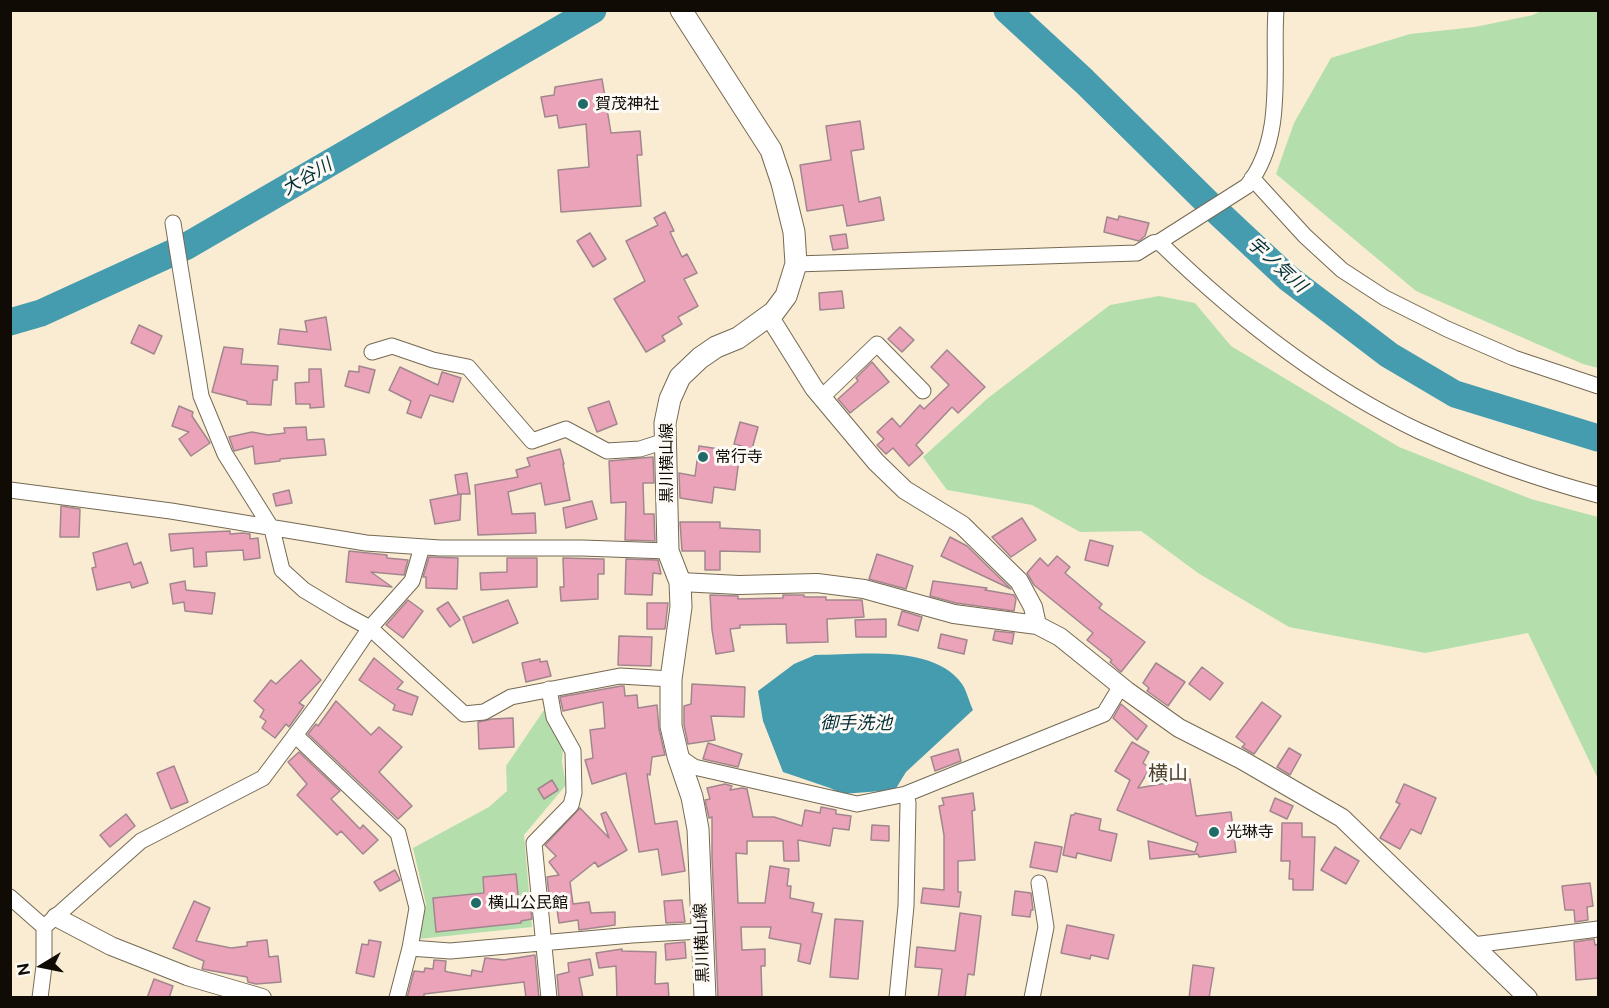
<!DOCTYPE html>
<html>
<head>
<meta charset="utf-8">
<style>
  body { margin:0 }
  #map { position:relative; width:1609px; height:1008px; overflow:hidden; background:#f9ecd2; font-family:"Public Sans",sans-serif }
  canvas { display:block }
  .frame { position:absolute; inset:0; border:12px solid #100b04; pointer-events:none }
  .north { position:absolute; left:12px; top:936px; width:60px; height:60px; -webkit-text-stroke:4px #fdfaf5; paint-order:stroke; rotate:260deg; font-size:16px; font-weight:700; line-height:24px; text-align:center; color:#100b04 }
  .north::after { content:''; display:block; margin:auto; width:21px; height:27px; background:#100b04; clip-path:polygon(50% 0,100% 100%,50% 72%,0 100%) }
</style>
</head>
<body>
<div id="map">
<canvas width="1609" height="1008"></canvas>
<div class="frame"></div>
<div class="north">N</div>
</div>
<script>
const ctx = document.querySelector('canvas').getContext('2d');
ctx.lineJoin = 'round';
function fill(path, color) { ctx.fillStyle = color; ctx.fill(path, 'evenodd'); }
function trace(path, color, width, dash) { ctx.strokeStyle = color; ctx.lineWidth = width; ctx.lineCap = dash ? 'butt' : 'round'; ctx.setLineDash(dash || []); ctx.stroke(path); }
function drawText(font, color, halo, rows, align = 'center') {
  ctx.font = font + ' "Public Sans","Noto Sans JP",sans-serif'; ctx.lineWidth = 6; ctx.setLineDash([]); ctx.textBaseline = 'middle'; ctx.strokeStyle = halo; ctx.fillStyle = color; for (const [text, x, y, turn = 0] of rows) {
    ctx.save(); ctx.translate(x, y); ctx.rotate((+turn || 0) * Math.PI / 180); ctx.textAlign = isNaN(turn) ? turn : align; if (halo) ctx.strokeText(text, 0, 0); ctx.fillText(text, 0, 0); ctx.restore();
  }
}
fill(new Path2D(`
  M1541 11H1598V368L1583 364 1416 291 1276 174 1294 123 1331 58 1410 34 1475 27 1533 15Z
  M1159 296 1195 303 1231 346 1399 447 1531 499 1598 517V779L1528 633 1425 653 1289 627 1198 573 1141 531 1080 532 1032 505 947 490 923 457 988 398 1110 305Z
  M544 710 559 734 563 746 562 762 566 785 524 835 532 927 418 939 426 904 413 848 489 807 507 791 506 766Z`), '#b4dfac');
fill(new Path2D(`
  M815 655C858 655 934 644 962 684 967 691 969 702 973 710L906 772 895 790 842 794 830 788 783 772 763 721 758 691 794 664Z`), '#459caf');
trace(new Path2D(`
  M1007 10 1084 81 1209 204 1288 278 1389 355 1455 394 1598 438
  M10 322 41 313 185 247 593 10`), '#459caf', 27);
const building = new Path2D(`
  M602 79 611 133 640 131 642 155H637L641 206 561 212 558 170 589 167 586 124 559 128 557 115 545 117 541 97 554 95 555 87Z
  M860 121 864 149 851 151 859 202 880 197 884 220 847 226 843 205 807 211 800 165 831 160 826 126Z
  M665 212 674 231 670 232 682 257 687 254 697 273 684 279 698 306 678 317 682 324 662 336 665 341 646 352 614 299 645 281 626 241 658 225 654 218Z
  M1119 216 1149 223 1145 236 1139 241 1104 232 1107 217 1118 220Z
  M590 233 606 259 593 267 577 241Z
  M846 234 848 248 833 250 830 236Z
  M842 291 844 308 820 310 819 293Z
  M326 317 331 350 278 344 280 329 307 332 305 321Z
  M139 325 162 336 154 354 131 343Z
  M900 327 914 340 902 352 888 339Z
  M224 347 243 349 241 364 278 366 277 380H273L271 405 247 404V401L212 392Z
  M947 350 985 387 958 413 952 407 916 445 923 453 909 466 893 448 886 454 877 445 884 439 877 432 892 418 900 427 920 405 924 409 949 385 931 367Z
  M872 362 889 382 850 413 838 399 858 381 856 378Z
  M359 366 375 370 369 393 345 386 349 371 359 372Z
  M400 367 438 385 442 372 461 378 453 402 430 395 421 418 407 413 411 401 389 390Z
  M309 369H321L324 407 310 408V404H296L295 383 309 382Z
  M609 401 617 424 597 432 588 408Z
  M179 406 193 412 192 416 210 443 191 456 179 439 189 432 172 426Z
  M740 422 758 427 752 449 734 444Z
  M306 427 307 440 324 439 326 455 280 459V461L255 464 253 446 234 451 229 437 252 432 268 435 285 433 284 428Z
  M699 446 740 452 735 490 714 487 712 503 680 498 679 473 695 476Z
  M560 449 564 464H563L570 500 545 505 541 483 508 492 512 514 535 513 536 533 478 535 475 485 518 477 516 470 530 466 527 458Z
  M653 457 654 483H643L644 514H654L655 541 625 540 626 502 611 503 609 461Z
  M467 473 470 494H458L455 475Z
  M289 490 292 503 276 506 273 494Z
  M461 494 460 520 435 524 430 500Z
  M592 501 597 519 566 528 563 508Z
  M61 506 80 509 79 537H60Z
  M1022 518 1036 540 1011 557 992 537Z
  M680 522H720V528L760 530V552L720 551V570H705V551H682Z
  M230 531V534L243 533 250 534V539L258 538 260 558 244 560 243 550 206 552 207 566 194 567 193 548 171 551 169 534Z
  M950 537 967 546 1011 589 941 556Z
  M1090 540 1113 546 1108 566 1085 560Z
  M127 543 134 565 141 562 148 583 132 588 130 582 97 590 92 568 96 567 93 553Z
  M349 551 387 555V558L408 560 404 575 371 572 392 587 346 582Z
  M877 554 913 566 906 589 869 579Z
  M1057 556 1070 567 1065 573 1102 604 1099 608 1145 642 1121 672 1110 662 1112 660 1087 640 1093 633 1034 585 1027 573 1040 558 1048 566Z
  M429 557 458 558 457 589 426 588V577H423Z
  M507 558H537V587L481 590 480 573 507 572Z
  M563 558 604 559V574H598V599L561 601 560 587H564Z
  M626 559 658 560 661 574 653 573 652 595 625 594Z
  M185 581 186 590 215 593 212 614 185 611 184 602 173 604 170 584Z
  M933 581 987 588 985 590 1014 595 1016 599 1014 611 956 603 930 596Z
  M710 595 738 596V599L783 598V595H804V597H826V600H862L864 617 827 619 828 642 787 643 786 624 740 625V628L730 629 734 651 716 654 712 630Z
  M408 600 423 611 403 638 386 625Z
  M508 600 518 623 473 643 463 617Z
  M448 602 460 620 450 627 437 609Z
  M647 603H668L665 629H647Z
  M902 611 922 617 918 631 898 625Z
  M886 619V637H856L855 620Z
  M995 631 1014 633 1012 644 993 640Z
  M941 634 967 640 964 654 938 648Z
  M619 636 652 637 651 666 618 665Z
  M374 658 403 682 397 689 418 697 412 715 393 710 395 705 359 680Z
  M540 659V662L547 661 551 676 526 682 522 663Z
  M301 660 321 680 299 703 304 706 289 727 286 724 275 738 262 728 266 721 260 717 264 710 254 701 271 680 276 684Z
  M1156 663 1185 682 1168 706 1147 691 1149 688 1143 683Z
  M1202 667 1223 683 1210 700 1189 684Z
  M692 684 745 687 744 717 711 716 715 740 688 744 684 725V706L691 704Z
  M621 686H624L625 696 637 695 638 708 657 705 659 729 665 755 652 757 650 775 647 774 655 824 677 821 685 871 662 875 658 849 639 852 626 773 592 784 585 760 593 758 590 730 605 728 603 702 563 711 560 697Z
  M336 701 371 735 379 727 402 747 379 772 412 806 398 819 308 734 316 724 318 726Z
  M1262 702 1281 716 1254 754 1242 747 1245 744 1236 737Z
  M1121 704 1147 726 1137 740 1113 718Z
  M513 718 514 747 479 749 478 722 492 719Z
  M1132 742 1149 752 1143 763 1150 768 1138 788 1190 779 1196 816 1231 812 1236 852 1199 857 1198 854 1150 859 1148 841 1195 852 1198 843 1117 810 1130 780 1115 771Z
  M708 743 742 754 738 767 703 759Z
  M1289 748 1301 755 1290 775 1277 767Z
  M958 749 961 761 935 771 931 757Z
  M299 752 340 791 331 799 360 829 363 825 378 840 363 854 341 831 337 835 297 795 307 784 288 762Z
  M174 766 188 802 171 809 157 773Z
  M552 780 558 790 544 799 538 789Z
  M725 784 732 786 730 790 742 788 747 789 753 817H774L802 826 805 810 820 813 821 807 836 810V814L851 816 849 830 833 828 830 846 798 840 799 861H784L783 841H747V854L736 853 738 903H765L770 866 789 869 787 886H791L790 898 814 903 812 912 822 914 810 964 798 961 801 944 769 938 771 927H741L742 950 765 949V966H761L762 998H718L712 857V817L709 818 705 800 710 799 707 788Z
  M1404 784 1436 798 1421 834 1411 829 1400 849 1380 838 1400 804 1396 802Z
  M973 793 975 810 972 811 975 860 958 861V892H961L959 907 921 903 923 888 944 890V835L939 806 944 805 942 798Z
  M1275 798 1293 806 1287 819 1270 811Z
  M580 808 609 838 601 814 606 812 627 850 598 867 595 862 570 882 573 904 589 902 591 913 615 912V925L579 930 578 920 559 923 556 903 550 904 547 877 559 875 549 862 556 856 545 845Z
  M1075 813 1101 819 1099 830 1117 834 1111 861 1077 853 1076 858 1063 855 1071 815H1074Z
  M126 814 135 826 110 847 100 835Z
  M1282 823H1302V837H1315L1313 890H1293V879H1289L1290 861H1281Z
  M872 825 889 826V841L871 840Z
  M1035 842 1062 847 1057 872 1030 867Z
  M1335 847 1359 861 1346 884 1321 870Z
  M395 870 400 880 380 891 374 882Z
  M516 874 519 904 530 903 532 919 521 921V923L436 932 433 898 484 893 483 877Z
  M1590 883 1593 906 1587 907 1588 920 1575 922 1574 910H1565L1562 886Z
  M1015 891 1031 893 1033 910H1031L1030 917 1012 915Z
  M682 900 685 922 666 923 664 901Z
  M194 901 210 908 196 941 231 948 247 946V942L267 940 269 957 278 956 281 982 256 984 248 982 247 977 202 969 204 961 173 948Z
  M960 913 981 916 974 975 968 974 965 998H938L942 969 915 967 917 947 955 951Z
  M835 919 863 921 858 979 830 977Z
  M1067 925 1114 935 1108 959 1091 955 1090 959 1061 953Z
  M1594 939 1595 945 1599 944V978L1576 980 1574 942Z
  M369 940 381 942 374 977 356 973 362 944 368 945Z
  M685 942 686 958 666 960 665 944Z
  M622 949V951L656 952 655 984 668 983 669 998 617 997 616 966 599 968 596 953Z
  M535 955 539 998H526L524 982 424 994V998H407L414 971 424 972 425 968 433 969 434 960 446 961 445 971 448 972 471 976 472 970 482 972 485 958 504 960Z
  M590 959 593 975 579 978 583 998H559L557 975 569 972 568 963Z
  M1193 965 1214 968 1209 998H1189Z
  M154 979 173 986 169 998H147Z`);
fill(building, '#eaa3b9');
trace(building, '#a2868e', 1.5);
const minor = new Path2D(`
  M1252 178 1305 236 1342 270 1385 298 1447 329 1514 358 1598 386
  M1159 242C1235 316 1322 385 1419 431 1476 457 1538 479 1598 495
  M796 264 1137 253 1153 243 1159 242 1247 186C1286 137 1272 68 1276 10
  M372 352 392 346 433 360 468 367 532 441 566 429 607 451 640 449 665 441
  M822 397 877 344 923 391
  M10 490 171 511 366 543 440 548H582L668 551
  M422 547 412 581 370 628 464 714 484 712 511 697 620 676 671 679
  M295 735 398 833 417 908 410 948 397 998
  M678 756 694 767 857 804 906 794 1104 714 1121 686
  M10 897 44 927V966L40 998
  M44 927 141 841 263 778 317 706 370 628 344 614 304 590 282 570 272 529 225 454 201 396 173 223
  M1473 945 1598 929
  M410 948 450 951 632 935 701 931
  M549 998 534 843 571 805 574 793 573 751 554 717 549 689
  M897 998 906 906 908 803 906 794
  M1032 998 1046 927 1039 883`);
const tertiary = new Path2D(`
  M769 316 814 388 876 462 905 490 962 525 1019 581 1033 607 1037 625
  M680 582 739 585 817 583 864 589 954 614 1037 625 1060 637 1127 691 1179 728 1242 760 1342 818 1528 998
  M56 917 111 946 187 976 262 998`);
const secondary = new Path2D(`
  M681 10 771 150 782 183 794 232 796 264 786 296 774 312 738 338 716 347 700 358 680 377 670 399 665 423 668 551 680 582 681 607 671 679V726L678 756 692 797 698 829 705 998`);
trace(minor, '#756953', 17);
trace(tertiary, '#756953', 20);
trace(secondary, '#756953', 23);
trace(minor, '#fff', 15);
trace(tertiary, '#fff', 18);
trace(secondary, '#fff', 21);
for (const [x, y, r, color] of [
  [583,104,6,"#206b68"],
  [703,457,6,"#206b68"],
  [1214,832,6,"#206b68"],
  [476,903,6,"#206b68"]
]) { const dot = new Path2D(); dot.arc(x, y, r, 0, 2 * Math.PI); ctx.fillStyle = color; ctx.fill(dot); trace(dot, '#fdfaf5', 2); }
drawText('16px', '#100b04', '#fdfaf5', [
  ["賀茂神社",595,104],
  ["常行寺",715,457],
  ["光琳寺",1226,832],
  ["横山公民館",488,903]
], 'left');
drawText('16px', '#100b04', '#fdfaf5', [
  ["黒川横山線",667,463,-90],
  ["黒川横山線",702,943,-92]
]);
drawText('italic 18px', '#032f37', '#fdfaf5', [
  ["大谷川",307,177,-30],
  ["宇ノ気川",1277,265,42],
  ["御手洗池",856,723]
]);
drawText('20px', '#4c412c', '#fdfaf5', [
  ["横山",1168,774]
]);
</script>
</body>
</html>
